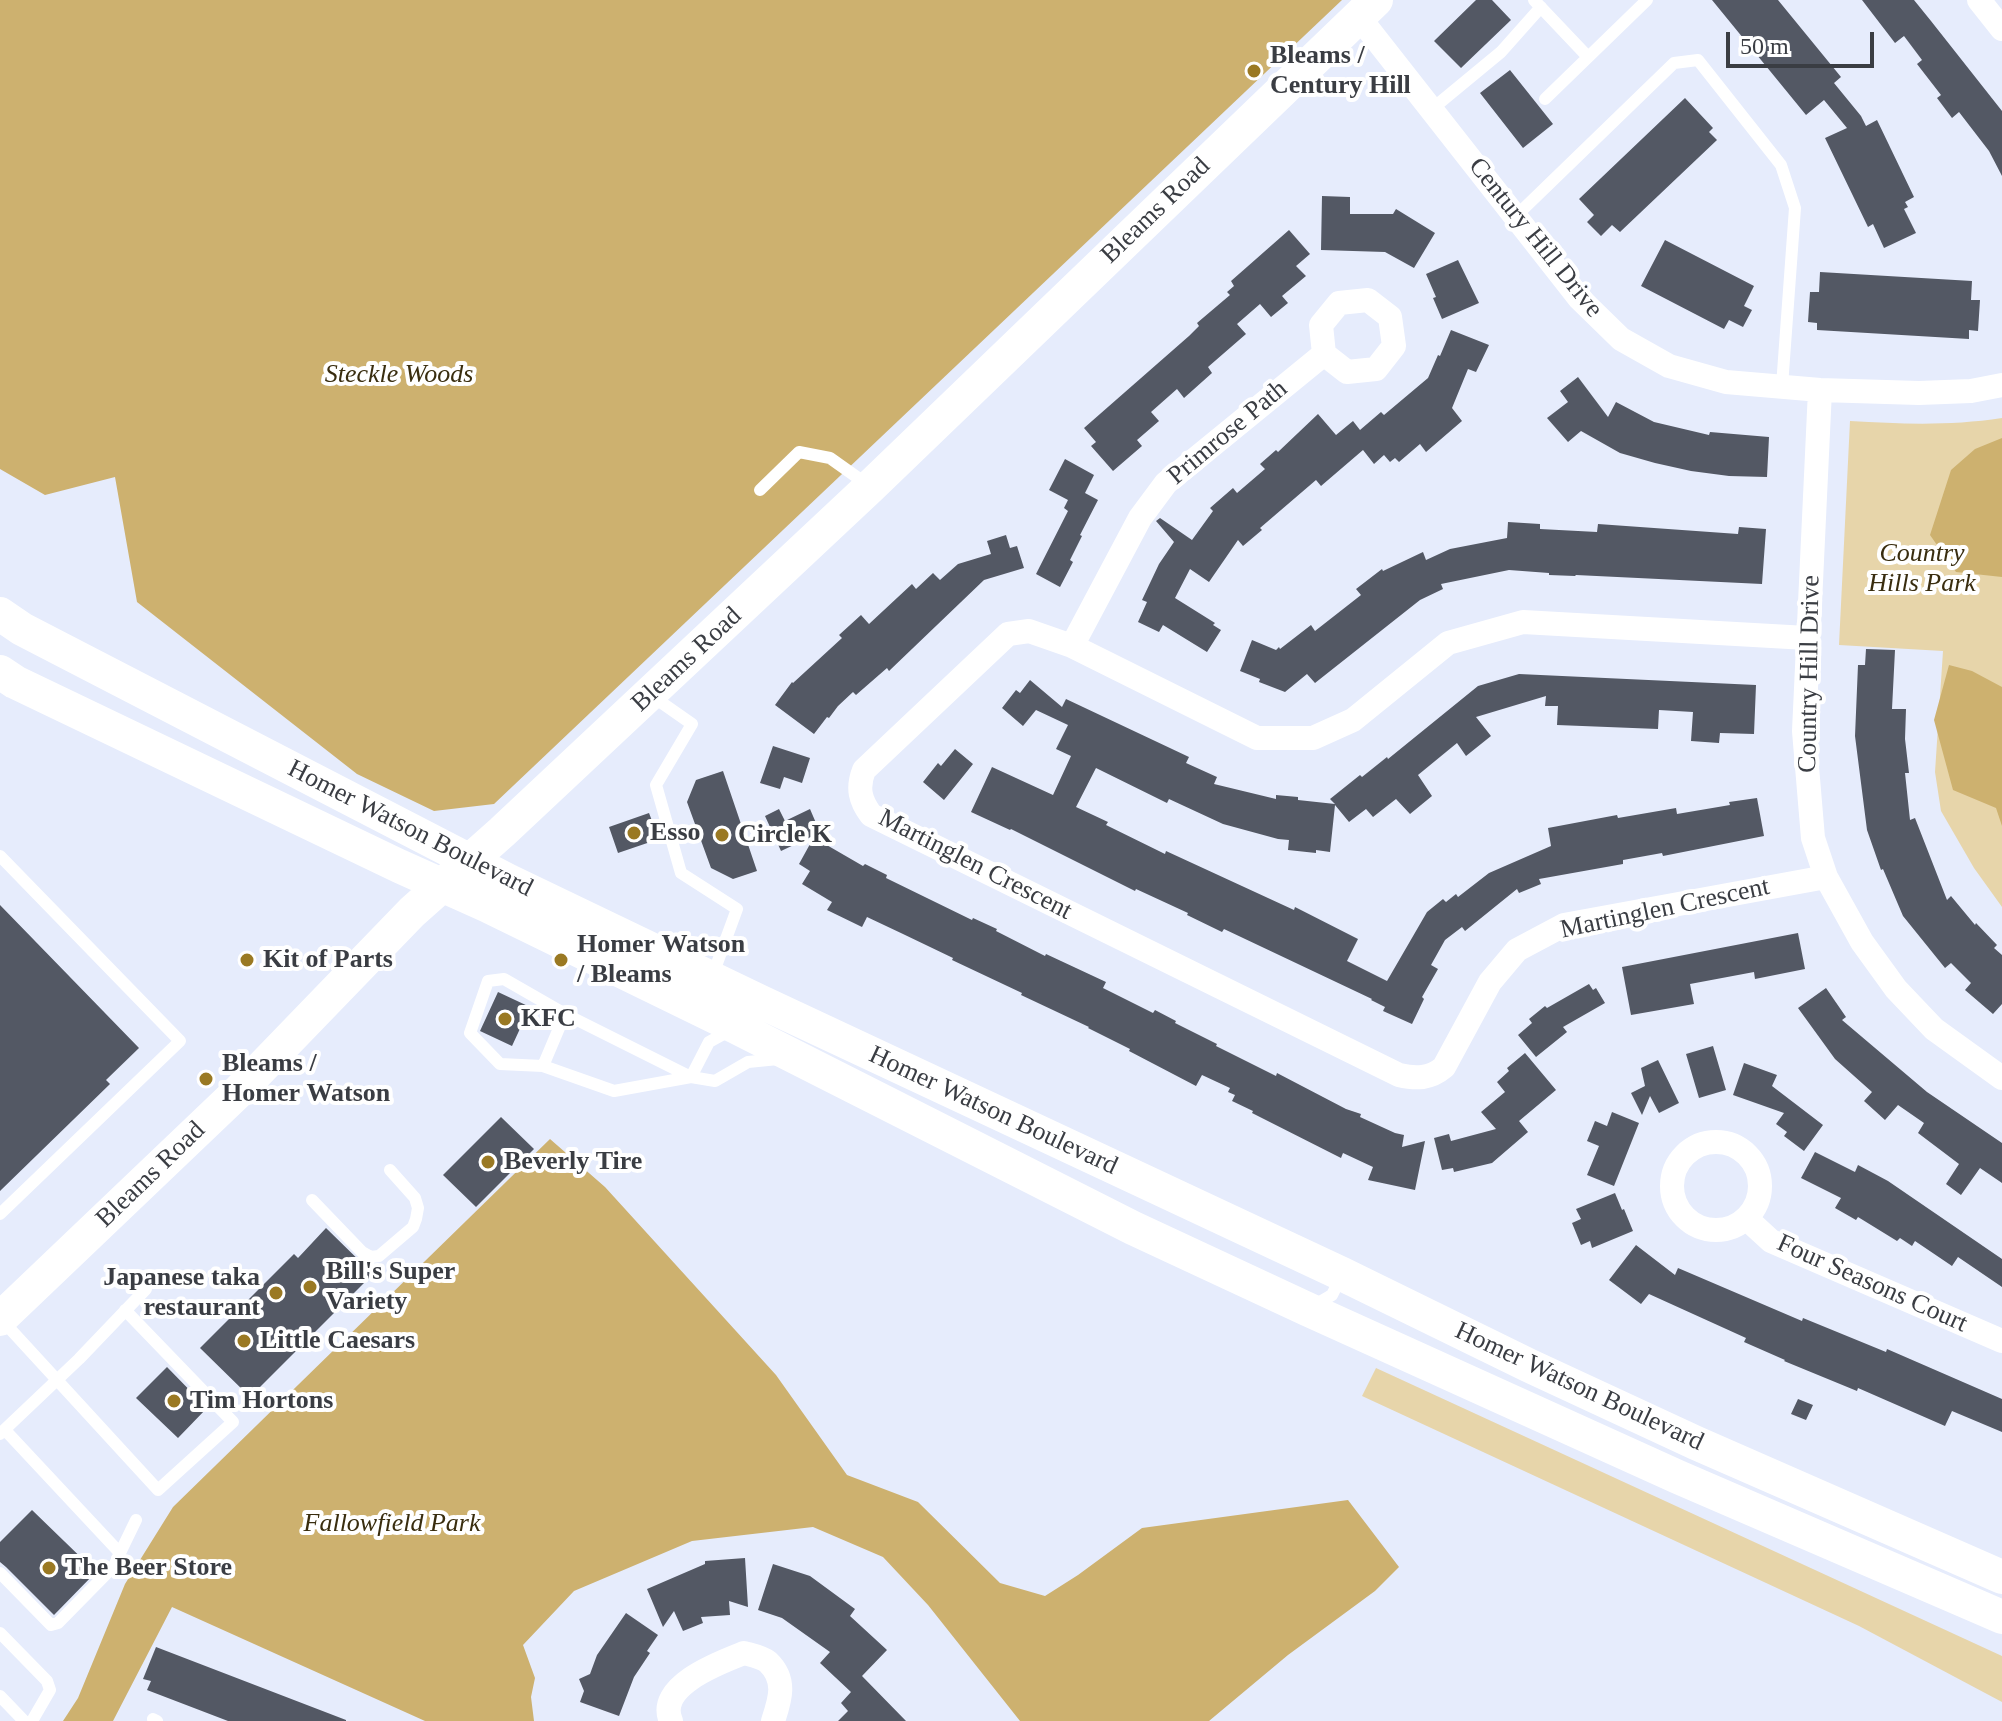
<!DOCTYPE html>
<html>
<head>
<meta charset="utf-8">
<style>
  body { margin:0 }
  #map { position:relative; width:2002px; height:1721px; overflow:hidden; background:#e6ecfc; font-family:Georgia,serif }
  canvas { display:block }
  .scale { position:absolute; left:1726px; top:32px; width:148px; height:36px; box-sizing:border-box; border:4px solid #3a3d43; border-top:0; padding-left:10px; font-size:24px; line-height:28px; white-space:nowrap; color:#3a3d43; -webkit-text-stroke:6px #fff; paint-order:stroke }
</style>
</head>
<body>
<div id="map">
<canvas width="2002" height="1721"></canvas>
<div class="scale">50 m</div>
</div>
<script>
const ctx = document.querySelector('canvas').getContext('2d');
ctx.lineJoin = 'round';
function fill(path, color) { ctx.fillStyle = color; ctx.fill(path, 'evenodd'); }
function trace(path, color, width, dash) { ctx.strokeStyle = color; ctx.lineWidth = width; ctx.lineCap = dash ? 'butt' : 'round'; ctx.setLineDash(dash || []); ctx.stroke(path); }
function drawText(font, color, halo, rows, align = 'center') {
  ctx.font = font + ' Georgia,serif'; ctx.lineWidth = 8; ctx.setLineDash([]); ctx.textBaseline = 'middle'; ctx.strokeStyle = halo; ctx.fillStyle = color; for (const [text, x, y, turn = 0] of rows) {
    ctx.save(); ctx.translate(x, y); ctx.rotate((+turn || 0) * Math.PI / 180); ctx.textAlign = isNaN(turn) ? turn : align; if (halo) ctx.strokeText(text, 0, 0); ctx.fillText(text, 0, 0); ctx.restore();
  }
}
fill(new Path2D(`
  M2002 418V907L1974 868 1941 811 1935 772 1943 651 1839 645 1850 421C1902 424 1950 426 2002 418Z
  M1376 1368 2002 1656V1702L1859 1626 1362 1396Z`), '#e7d5aa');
fill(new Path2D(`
  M0 0H1342L494 804 434 811 357 774 137 602 115 477 45 495 0 469Z
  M2002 438V577L1956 572 1930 535 1951 470 1975 449Z
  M1949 665 1972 671 2002 687V826L1996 808 1953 790 1934 720Z
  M550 1139 605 1187 776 1375 847 1475 918 1502 1000 1583 1045 1596 1078 1575 1142 1528 1348 1500 1399 1567 1375 1591 1288 1655 1209 1721H1020L928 1605 883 1557 813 1527 692 1541 574 1591 523 1645 535 1678 531 1697 534 1721H425L172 1607 113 1721H63L78 1698 125 1584 173 1507Z`), '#cdb16f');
fill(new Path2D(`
  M1476 0H1492L1511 20 1461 68 1434 41Z
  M1712 0H1778L1841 77 1834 83 1861 116 1866 126 1877 120 1914 197 1905 202 1908 207 1904 209 1916 233 1884 248 1873 224 1868 227 1825 138 1847 128 1824 100 1806 115Z
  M1862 0H1914L1931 21 2002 111V176L1989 151 1959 112 1952 118 1937 98 1941 95 1917 64 1922 60 1904 36 1895 43Z
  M1510 70 1553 124 1523 148 1480 93Z
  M1685 98 1713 128 1709 132 1717 140 1620 232 1612 225 1601 236 1587 222 1594 215 1579 199Z
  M1322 196 1350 197V214H1393L1396 209 1435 233 1414 268 1385 252 1321 250Z
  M1289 230 1310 254 1296 266 1306 276 1282 296 1288 303 1271 317 1260 304 1237 324 1246 334 1208 367 1212 373 1184 398 1177 389 1151 412 1159 421 1137 440 1142 446 1113 471 1091 446 1096 442 1084 428 1189 336 1199 326 1197 323 1230 295 1227 292 1234 286 1231 281Z
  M1665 240 1754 286 1744 306 1752 310 1743 327 1729 320 1724 329 1641 286Z
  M1458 260 1479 303 1442 319 1433 298 1436 297 1426 274Z
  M1820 272 1972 281 1971 300H1980L1978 331 1969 330V339L1817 330V323L1808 322 1810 292H1819Z
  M1451 330 1489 345 1476 372 1468 369 1452 408 1462 421 1426 452 1420 444 1399 462 1395 458 1390 462 1384 455 1374 464 1363 450 1321 486 1316 480 1260 528 1262 530 1243 546 1238 540 1209 582 1190 569 1175 598 1215 623 1213 625 1221 630 1207 652 1163 625 1159 632 1138 622 1147 602 1142 600 1159 564 1174 542 1156 521 1160 518 1192 540 1213 511 1210 508 1233 488 1237 493 1265 469 1260 464 1276 450 1278 452 1318 414 1336 435 1353 421 1360 430 1381 412 1384 415 1428 378 1438 355 1440 356Z
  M1578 377 1608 417 1616 402 1654 422 1709 435 1710 432 1769 437 1767 477 1729 476 1691 471 1655 463 1620 453 1581 431 1568 442 1547 418 1568 402 1560 391Z
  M1065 459 1094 475 1085 493 1098 500 1080 535 1082 536 1070 560 1073 562 1060 587 1036 574 1068 511 1064 508 1068 500 1049 490Z
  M1508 522 1540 524V529L1597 532 1598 524 1738 534 1739 527 1766 529 1762 584 1576 575 1575 576 1549 575V573L1509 570 1441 584 1443 589 1420 600 1315 683 1307 674 1285 692 1259 682 1260 679 1240 671 1252 640 1276 650 1279 647 1280 649 1311 625 1315 631 1361 595 1356 589 1382 569 1383 571 1423 552 1426 560 1450 549 1507 538Z
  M1006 535 1010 548 1017 546 1024 568 984 580 889 671 887 668 856 695 853 692 838 706 829 718 827 717 814 734 775 705 792 682 793 683 842 638 839 635 861 615 869 624 912 584 916 589 933 573 940 580 958 564 991 554 987 541Z
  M1866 649 1895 650 1892 709H1906L1905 739 1909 773H1905L1910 820 1915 818 1947 900 1951 896 1975 925 1976 923 1997 945 1994 948 2002 955V1004L1993 1014 1965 990 1971 983 1951 963 1945 968 1903 916 1883 869 1881 870 1867 830 1855 736 1858 665H1865Z
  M1519 674 1756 685 1754 734 1720 733 1719 743 1691 741 1693 712 1659 710 1658 729 1557 725 1558 706H1545L1546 696 1476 717 1491 736 1466 756 1457 743 1418 775 1432 796 1410 814 1396 799 1373 817 1366 809 1349 822 1335 805 1330 852 1316 850V853L1288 850 1289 840 1278 839 1223 824 1169 799 1167 803 1096 768 1076 807 1108 822 1106 825 1165 854 1166 851 1294 910 1295 907 1358 939 1347 961 1387 981 1427 912 1443 899 1446 902 1456 894 1458 897 1489 873 1551 846 1548 828 1617 815 1618 818 1676 808 1677 814 1730 805 1729 802 1757 798 1764 836 1663 856 1662 853 1623 860V864L1539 879 1541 884 1519 893 1517 889 1465 931 1462 927 1445 940 1431 965 1438 969 1422 997 1424 999 1412 1024 1383 1011 1385 1007 1371 1000 1372 999 1224 929 1222 932 1187 915 1188 913 1136 889 1135 891 1011 829 1010 830 971 812 992 767 1053 795 1071 756 1056 749 1068 725 1036 710 1023 726 1002 708 1016 690 1020 693 1030 680 1062 707 1066 699 1189 757 1186 763 1217 777 1214 784 1276 799V795L1298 797V800L1335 804 1330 799 1360 775 1362 777 1387 757 1388 759 1478 686Z
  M773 746 810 758 802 783 784 777 780 789 760 783Z
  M955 749 973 764 944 800 923 782 938 763 941 766Z
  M723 771 757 871 733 879 711 868 687 802 696 780Z
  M779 809 785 821 810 809 825 844 863 866 865 864 887 875 886 878 972 920 973 918 997 929 996 931 1045 956 1046 954 1106 982 1103 988 1153 1013 1155 1010 1176 1021 1175 1023 1217 1044 1216 1046 1276 1076 1277 1073 1346 1109 1361 1114 1360 1117 1395 1133 1404 1135 1402 1147 1425 1141 1415 1190 1368 1180 1373 1167 1343 1153 1341 1158 1252 1113 1253 1111 1232 1101 1235 1095 1228 1092 1230 1088 1202 1075 1196 1086 1129 1051 1130 1049 1088 1028 1089 1027 1021 995 1022 993 952 960 953 958 903 934 867 917 862 927 827 910 832 902 802 884 810 871 799 864 815 835 781 851 765 816Z
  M649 813 659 839 618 853 609 827Z
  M0 905 139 1048 106 1080 110 1084 0 1191Z
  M1798 933 1805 969 1755 979 1754 972 1690 984 1694 1004 1631 1015 1622 967Z
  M1589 984 1593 990 1596 988 1605 1003 1563 1027 1567 1032 1536 1057 1518 1035 1532 1023 1529 1019 1545 1006 1547 1008Z
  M1826 988 1846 1017 1842 1020 1927 1092 2002 1143V1183L1980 1168 1961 1195 1946 1184 1959 1164 1918 1133 1924 1123 1898 1105 1885 1120 1864 1101 1872 1092 1835 1059 1798 1008Z
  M498 992 530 1007 512 1046 480 1031Z
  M1713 1046 1726 1090 1699 1098 1686 1054Z
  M1525 1053 1556 1090 1519 1121 1528 1132 1492 1163 1454 1172 1453 1168 1442 1170 1434 1138 1449 1134 1451 1141 1496 1129 1481 1112 1505 1092 1497 1082 1509 1071 1507 1068Z
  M1658 1060 1679 1103 1659 1113 1650 1096 1642 1115 1631 1093 1645 1086 1641 1068Z
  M1744 1063 1777 1075 1772 1086 1823 1125 1804 1151 1784 1136 1787 1132 1776 1124 1784 1113 1733 1095Z
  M1612 1112 1639 1123 1614 1186 1587 1175 1599 1146 1587 1141 1595 1121 1607 1126Z
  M501 1117 534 1149 476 1207 443 1175Z
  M1815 1152 1855 1172 1858 1165 1888 1181 2002 1259V1287L1958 1257 1952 1266 1915 1241 1912 1246 1900 1238 1897 1241 1858 1217 1856 1220 1835 1208 1841 1198 1801 1178Z
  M1615 1193 1622 1210 1624 1209 1633 1231 1592 1248 1590 1241 1581 1245 1572 1223 1581 1219 1576 1209Z
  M326 1228 373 1274 250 1397 200 1348 294 1254 298 1258Z
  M1636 1245 1675 1275 1678 1268 1802 1321 1803 1318 1886 1352 1887 1349 2002 1399V1432L1952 1411 1945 1426 1858 1388 1857 1391 1784 1361 1785 1360 1744 1342 1746 1338 1649 1294 1641 1304 1609 1280Z
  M167 1367 207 1408 178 1438 136 1398Z
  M1798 1399 1813 1405 1806 1420 1791 1414Z
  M32 1510 96 1572 54 1615 6 1567 0 1562V1542Z
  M745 1558 748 1607 729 1601 730 1615 701 1617 703 1623 683 1631 674 1611 663 1627 647 1589 705 1564V1561Z
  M773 1564 810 1576 855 1609 850 1616 887 1650 862 1676 906 1721H838L848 1711 841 1703 851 1692 820 1663 830 1652 782 1618 758 1610Z
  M626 1613 658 1635 647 1651 650 1653 634 1677 619 1716 580 1702 584 1691 579 1679 590 1674 597 1655Z
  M156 1647 346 1720V1721H228L147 1690 151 1681 143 1679Z`), '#535864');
trace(new Path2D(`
  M1534 0 1588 57
  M1545 99 1647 0
  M1432 109 1501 52 1541 7
  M1516 216 1674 63 1698 60 1781 165 1795 208 1782 386
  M760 490 799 452 830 458 868 485
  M652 696 692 724 656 785 681 873 737 909 712 977
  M0 856 180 1041 0 1214
  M729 1031 709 1042 691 1077 565 1014 543 1066 614 1091 691 1077 715 1081 748 1062 778 1059
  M543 1066 500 1064 470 1033 488 981 504 979 565 1014
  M312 1200 362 1252 371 1257 379 1256 413 1227 416 1219 418 1208 415 1198 390 1170
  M1313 1306 1332 1295 1341 1277
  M1 1319 158 1490 233 1422 125 1310
  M5 1430 120 1553 136 1520
  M0 1434 79 1359 146 1289
  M0 1573 51 1625 58 1623 114 1566 120 1553
  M0 1633 47 1681 50 1690 32 1721
  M0 1696 24 1721
  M153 1719 157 1721`), '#fff', 12);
trace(new Path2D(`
  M1979 0 2002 29
  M1358 16 1580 299 1621 339 1669 366 1726 382 1820 390 1919 393 1971 391 2002 385
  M1368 300 1390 317 1394 346 1376 369 1347 372 1324 354 1321 325 1339 303Z
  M1820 390 1804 731 1813 838 1826 877 1862 942 1896 989 1934 1029 2002 1078
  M1807 638 1523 622 1448 643 1353 720 1313 738H1257L1072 646 1029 631 1008 634 864 770C857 788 860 800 871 815L1399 1075C1416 1079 1430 1079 1444 1067L1490 982 1517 950 1564 925 1826 877
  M1072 646 1140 518 1166 483 1324 354
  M1672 1186a44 44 0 1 1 88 0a44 44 0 1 1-88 0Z
  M1747 1219 1771 1241 2002 1341
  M671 1721C655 1686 721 1662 744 1653 751 1655 762 1657 768 1662 787 1680 780 1700 773 1721`), '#fff', 24);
trace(new Path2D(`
  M0 614 22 629 509 881 761 1002 1342 1274 1530 1366 1696 1443 2002 1577
  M0 672 15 682 399 866 486 905 736 1027 1133 1228 1307 1309 1678 1477 2002 1617
  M0 1319 239 1091 412 912 502 832 870 487 1376 0`), '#fff', 34);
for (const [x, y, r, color] of [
  [1254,71,8,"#9a7923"],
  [634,833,8,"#9a7923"],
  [722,835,8,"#9a7923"],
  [247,960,8,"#9a7923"],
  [561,960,8,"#9a7923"],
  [505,1019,8,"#9a7923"],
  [206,1079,8,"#9a7923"],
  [488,1162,8,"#9a7923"],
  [310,1287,8,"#9a7923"],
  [276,1293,8,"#9a7923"],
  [244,1341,8,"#9a7923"],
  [174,1401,8,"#9a7923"],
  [49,1568,8,"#9a7923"]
]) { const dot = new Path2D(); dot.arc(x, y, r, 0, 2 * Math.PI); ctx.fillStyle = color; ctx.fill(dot); trace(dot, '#fff', 3); }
drawText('bold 26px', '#3a3d43', '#fff', [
  ["Bleams /",1270,56],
  ["Century Hill",1270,86],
  ["Esso",650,833],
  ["Circle K",738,835],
  ["Homer Watson",577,945],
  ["/ Bleams",577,975],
  ["Kit of Parts",263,960],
  ["KFC",521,1019],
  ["Bleams /",222,1064],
  ["Homer Watson",222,1094],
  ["Beverly Tire",504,1162],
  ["Bill's Super",326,1272],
  ["Variety",326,1302],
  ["Japanese taka",260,1278,"right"],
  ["restaurant",260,1308,"right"],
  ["Little Caesars",260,1341],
  ["Tim Hortons",190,1401],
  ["The Beer Store",65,1568]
], 'left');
drawText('26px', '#3a3d43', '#fff', [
  ["Bleams Road",1156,211,-44],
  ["Century Hill Drive",1535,238,51],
  ["Primrose Path",1228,433,-40],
  ["Bleams Road",687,660,-43],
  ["Country Hill Drive",1810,674,-89],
  ["Homer Watson Boulevard",410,829,27],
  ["Martinglen Crescent",975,865,27],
  ["Martinglen Crescent",1665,909,-12],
  ["Homer Watson Boulevard",993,1111,25],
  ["Bleams Road",151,1175,-44],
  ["Four Seasons Court",1872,1284,24],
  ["Homer Watson Boulevard",1579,1387,25]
]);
drawText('italic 26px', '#392d0f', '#fff', [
  ["Steckle Woods",399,375],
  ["Country",1922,554],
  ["Hills Park",1922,584],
  ["Fallowfield Park",392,1524]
]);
</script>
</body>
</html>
